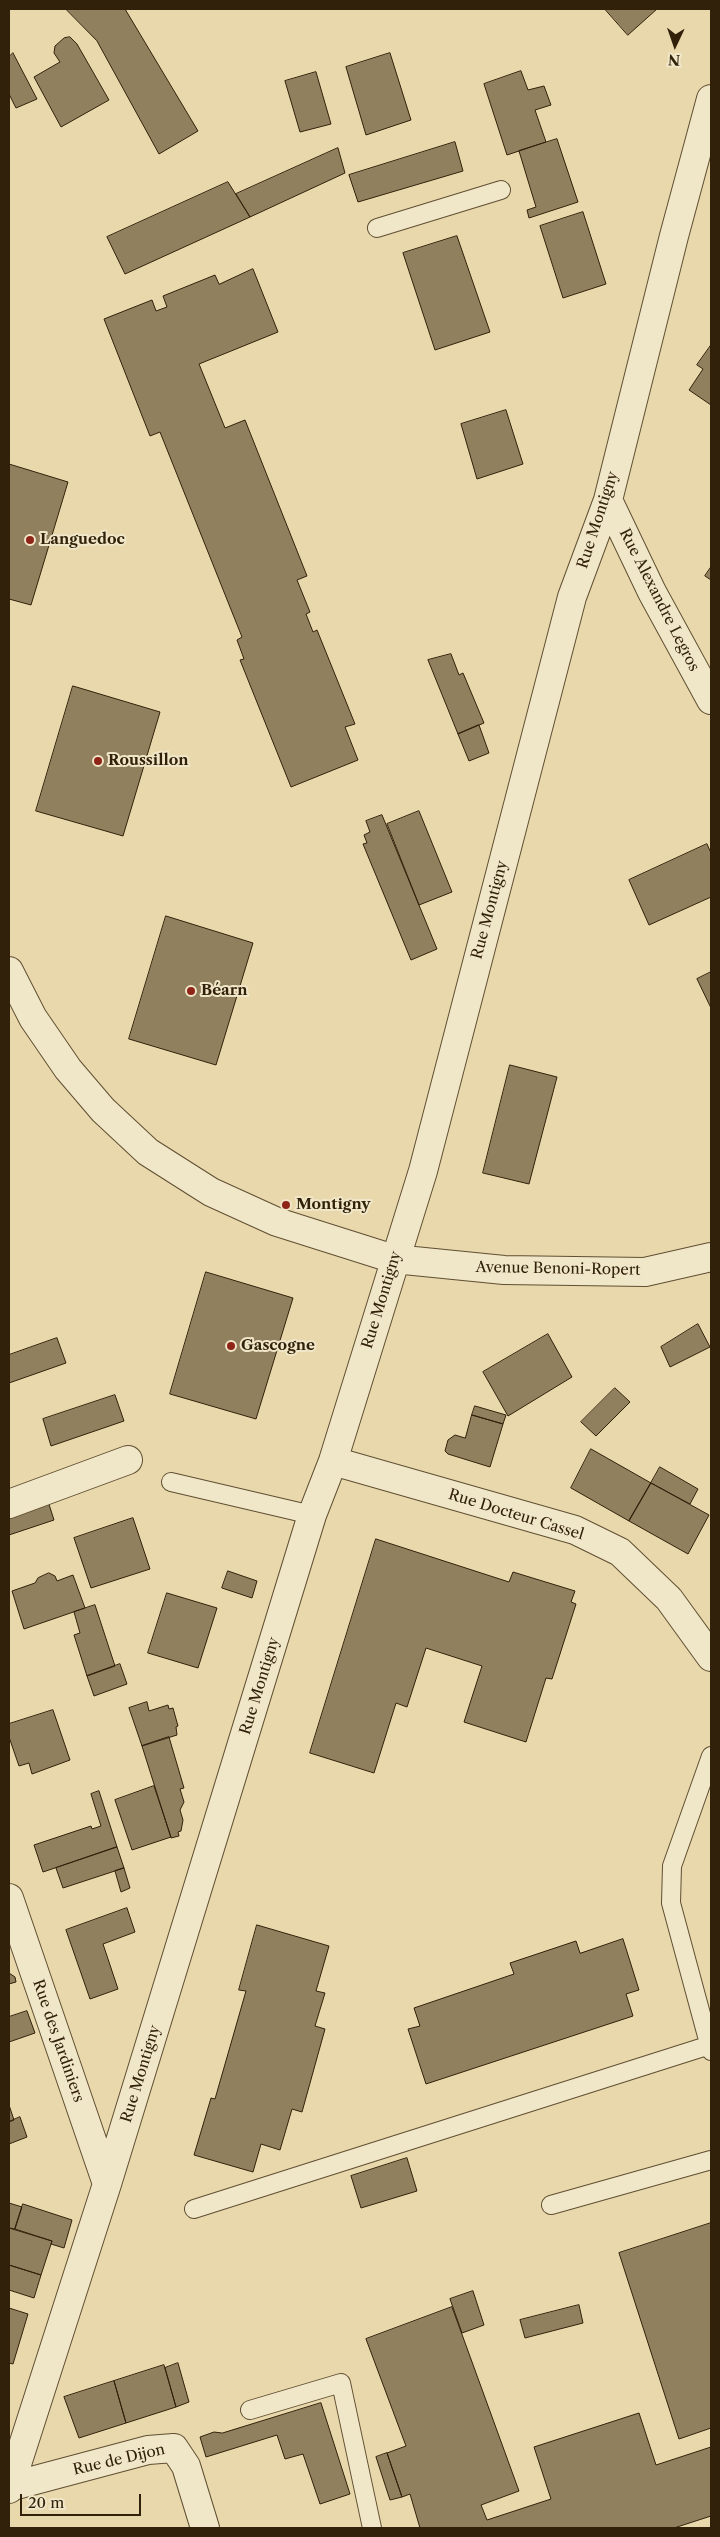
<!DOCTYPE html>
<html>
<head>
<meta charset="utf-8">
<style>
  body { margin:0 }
  #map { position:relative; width:720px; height:2537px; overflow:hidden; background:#e8d8ab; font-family:"Libre Caslon Text",serif }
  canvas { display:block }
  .frame { position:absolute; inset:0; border:10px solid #32210a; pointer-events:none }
  .north { position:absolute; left:650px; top:20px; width:50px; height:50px; -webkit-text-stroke:4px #f0e6c8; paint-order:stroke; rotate:183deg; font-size:14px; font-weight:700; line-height:20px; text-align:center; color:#32210a }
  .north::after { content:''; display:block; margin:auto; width:18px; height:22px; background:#32210a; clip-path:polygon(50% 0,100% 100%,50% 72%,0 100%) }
  .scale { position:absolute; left:20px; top:2494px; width:121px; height:22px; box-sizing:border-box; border:2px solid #32210a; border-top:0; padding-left:6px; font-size:15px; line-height:18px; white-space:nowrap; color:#32210a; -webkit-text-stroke:4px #f0e6c8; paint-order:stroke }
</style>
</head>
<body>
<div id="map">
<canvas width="720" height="2537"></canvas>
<div class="frame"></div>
<div class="north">N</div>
<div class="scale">20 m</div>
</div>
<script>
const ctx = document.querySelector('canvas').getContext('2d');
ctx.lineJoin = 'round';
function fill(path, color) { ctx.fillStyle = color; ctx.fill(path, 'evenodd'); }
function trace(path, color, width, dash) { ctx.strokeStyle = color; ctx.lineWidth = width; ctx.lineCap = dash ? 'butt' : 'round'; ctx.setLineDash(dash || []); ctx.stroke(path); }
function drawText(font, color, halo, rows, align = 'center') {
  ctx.font = font + ' "Libre Caslon Text",serif'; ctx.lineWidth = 4; ctx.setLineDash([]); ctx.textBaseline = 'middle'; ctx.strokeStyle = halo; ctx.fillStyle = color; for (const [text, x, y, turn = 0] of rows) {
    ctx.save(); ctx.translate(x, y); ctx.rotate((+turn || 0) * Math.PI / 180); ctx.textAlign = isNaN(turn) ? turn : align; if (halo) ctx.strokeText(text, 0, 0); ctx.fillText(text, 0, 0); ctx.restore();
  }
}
const building = new Path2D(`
  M66 9H125L198 131 159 154 97 41Z
  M605 9H657L628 35Z
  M70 37 77 44 109 100 61 127 34 77 60 62 54 53 55 46 64 38Z
  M13 53 37 99 16 108 9 94V57Z
  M390 53 411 120 366 135 346 67Z
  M521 71 528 90 544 86 551 105 535 110 546 142 507 155 484 84Z
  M316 72 331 124 300 132 285 81Z
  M557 139 578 202 529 218 527 210 536 207 519 151Z
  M455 142 463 171 358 202 349 175Z
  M338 148 345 173 250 217 236 194Z
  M228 182 250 217 125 274 107 237Z
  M583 212 606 284 563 298 540 226Z
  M457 236 490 332 435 350 403 253Z
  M253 269 278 332 199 364 225 428 245 420 307 576 297 580 310 612 306 614 313 632 317 630 355 724 345 727 358 760 291 787 240 660 244 659 237 640 242 637 160 432 150 436 104 319 152 300 156 311 167 307 163 296 215 275 219 284Z
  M711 345V405L689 390 703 369 697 365Z
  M506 410 523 464 477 479 461 424Z
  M9 464 68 482 31 605 9 599Z
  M711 567V580L705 576Z
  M451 654 459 675 463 673 484 723 458 734 428 660Z
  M73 686 160 712 123 836 36 811Z
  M479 725 489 753 469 761 458 734Z
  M419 811 452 892 419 905 387 824Z
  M382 815 437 949 411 960 363 844 367 843 364 835 370 832 366 821Z
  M707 844 711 853V897L649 925 629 880Z
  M166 916 253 943 216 1065 129 1039Z
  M711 972V1008L697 979Z
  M510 1065 557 1077 529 1184 483 1173Z
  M206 1272 293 1298 256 1419 170 1394Z
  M698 1324 710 1347 670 1367 661 1347Z
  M548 1334 572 1377 508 1416 483 1372Z
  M57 1338 66 1363 9 1383V1355Z
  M615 1388 630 1402 596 1436 581 1422Z
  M115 1395 124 1421 51 1446 43 1419Z
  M475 1406 506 1415 503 1424 472 1415Z
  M472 1415 503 1424 490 1467 448 1454 445 1451 448 1440 455 1435 465 1438Z
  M591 1449 651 1483 629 1521 571 1488Z
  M660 1467 698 1489 690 1504 651 1483Z
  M651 1483 709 1515 688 1554 629 1521Z
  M47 1498 54 1520 9 1535V1511Z
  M133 1518 150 1569 91 1588 74 1538Z
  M376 1539 509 1582 513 1572 575 1591 571 1602 576 1604 552 1679 546 1678 526 1742 464 1722 482 1666 426 1648 407 1707 396 1703 374 1773 310 1753Z
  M228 1571 257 1581 252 1598 222 1588Z
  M49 1573 55 1576 57 1581 73 1575 85 1608 24 1629 12 1591 35 1583 38 1578Z
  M167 1593 217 1608 198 1668 148 1653Z
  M95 1605 115 1666 87 1676 74 1635 80 1633 74 1612Z
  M120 1664 127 1684 94 1696 87 1676Z
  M147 1702 149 1711 168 1705 169 1709 173 1708 178 1726 176 1727 177 1735 142 1746 129 1708Z
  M53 1710 70 1760 32 1774 29 1763 19 1766 9 1737V1724Z
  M169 1737 184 1788 180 1789 184 1802 180 1810 183 1820 181 1831 178 1832 179 1836 171 1838 142 1746Z
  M154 1786 171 1837 132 1850 115 1800Z
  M99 1791 117 1847 43 1872 34 1845 91 1826 92 1829 101 1826 91 1794Z
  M117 1847 124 1868 63 1888 56 1868Z
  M124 1868 130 1888 121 1892 115 1871Z
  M127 1908 135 1932 103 1944 118 1989 90 1999 66 1930Z
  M257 1925 329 1946 316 1991 325 1993 315 2026 325 2029 302 2112 292 2109 280 2150 261 2144 253 2172 194 2155 211 2098 215 2099 246 1991 239 1990Z
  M623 1939 639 1990 626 1994 633 2016 426 2084 408 2029 420 2026 414 2008 514 1974 510 1963 576 1941 580 1953Z
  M9 1973 15 1977 16 1982 9 1984Z
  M27 2011 35 2033 9 2042V2017Z
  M9 2105 14 2120 9 2122Z
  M20 2117 27 2137 9 2144V2122Z
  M407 2158 417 2191 361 2208 351 2176Z
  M9 2203 22 2207 15 2229 9 2228Z
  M23 2204 72 2220 64 2248 51 2244 52 2241 15 2229Z
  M711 2223V2428L679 2439 619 2253Z
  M9 2228 52 2241 41 2275 9 2265Z
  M9 2265 41 2275 34 2298 9 2290Z
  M473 2291 484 2325 462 2333 450 2299Z
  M579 2305 583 2323 525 2338 520 2320Z
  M452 2307 519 2491 481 2505 487 2520 551 2499 534 2447 639 2413 656 2465 711 2447V2516L674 2528H420L410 2494 402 2497 387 2453 406 2446 366 2339Z
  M9 2308 28 2314 13 2364 9 2363Z
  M178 2363 189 2402 176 2407 165 2368Z
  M164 2365 176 2407 126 2423 114 2381Z
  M114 2381 126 2423 79 2438 64 2397Z
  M321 2403 350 2494 320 2504 303 2454 285 2459 277 2435 206 2457 200 2437 214 2432 222 2433Z
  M387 2453 402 2497 390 2500 376 2457Z`);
fill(building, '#91805e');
trace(building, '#32210a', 1);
const lane = new Path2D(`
  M377 228 501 190
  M171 1482 312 1515
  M711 1756 672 1866 671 1903 711 2051
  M551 2205 711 2160
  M194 2209 710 2045
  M250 2410 341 2383 372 2528`);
const street = new Path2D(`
  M608 500 652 592 711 700
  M9 971 33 1018 68 1069 103 1110 148 1152 211 1192 277 1222 394 1259 504 1270 645 1272 711 1257
  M333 1461 575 1530 620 1552 669 1599 711 1657
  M9 1504 128 1460
  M9 1898 107 2184
  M9 2487 148 2450 174 2448 186 2466 205 2528
  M9 2489 107 2184 312 1515 333 1461 423 1171 572 597 608 500 674 236 711 99`);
trace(lane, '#604f32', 20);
trace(street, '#604f32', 30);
trace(lane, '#f0e6c8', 18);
trace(street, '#f0e6c8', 28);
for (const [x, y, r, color] of [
  [30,540,5,"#8f2418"],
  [98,761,5,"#8f2418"],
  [191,991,5,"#8f2418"],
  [286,1205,5,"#8f2418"],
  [231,1346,5,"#8f2418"]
]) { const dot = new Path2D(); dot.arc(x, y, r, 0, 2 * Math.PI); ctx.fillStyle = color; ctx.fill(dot); trace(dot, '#f0e6c8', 2); }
drawText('15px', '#32210a', '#f0e6c8', [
  ["Rue Montigny",598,520,-72],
  ["Rue Alexandre Legros",659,600,63],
  ["Rue Montigny",490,910,-75],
  ["Avenue Benoni-Ropert",558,1269,1],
  ["Rue Montigny",382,1300,-73],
  ["Rue Docteur Cassel",516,1515,17],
  ["Rue Montigny",260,1686,-73],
  ["Rue des Jardiniers",58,2041,71],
  ["Rue Montigny",141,2074,-73],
  ["Rue de Dijon",119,2460,-13]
]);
drawText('bold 15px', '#32210a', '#f0e6c8', [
  ["Languedoc",40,540],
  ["Roussillon",108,761],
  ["Béarn",201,991],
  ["Montigny",296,1205],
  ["Gascogne",241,1346]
], 'left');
</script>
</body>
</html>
